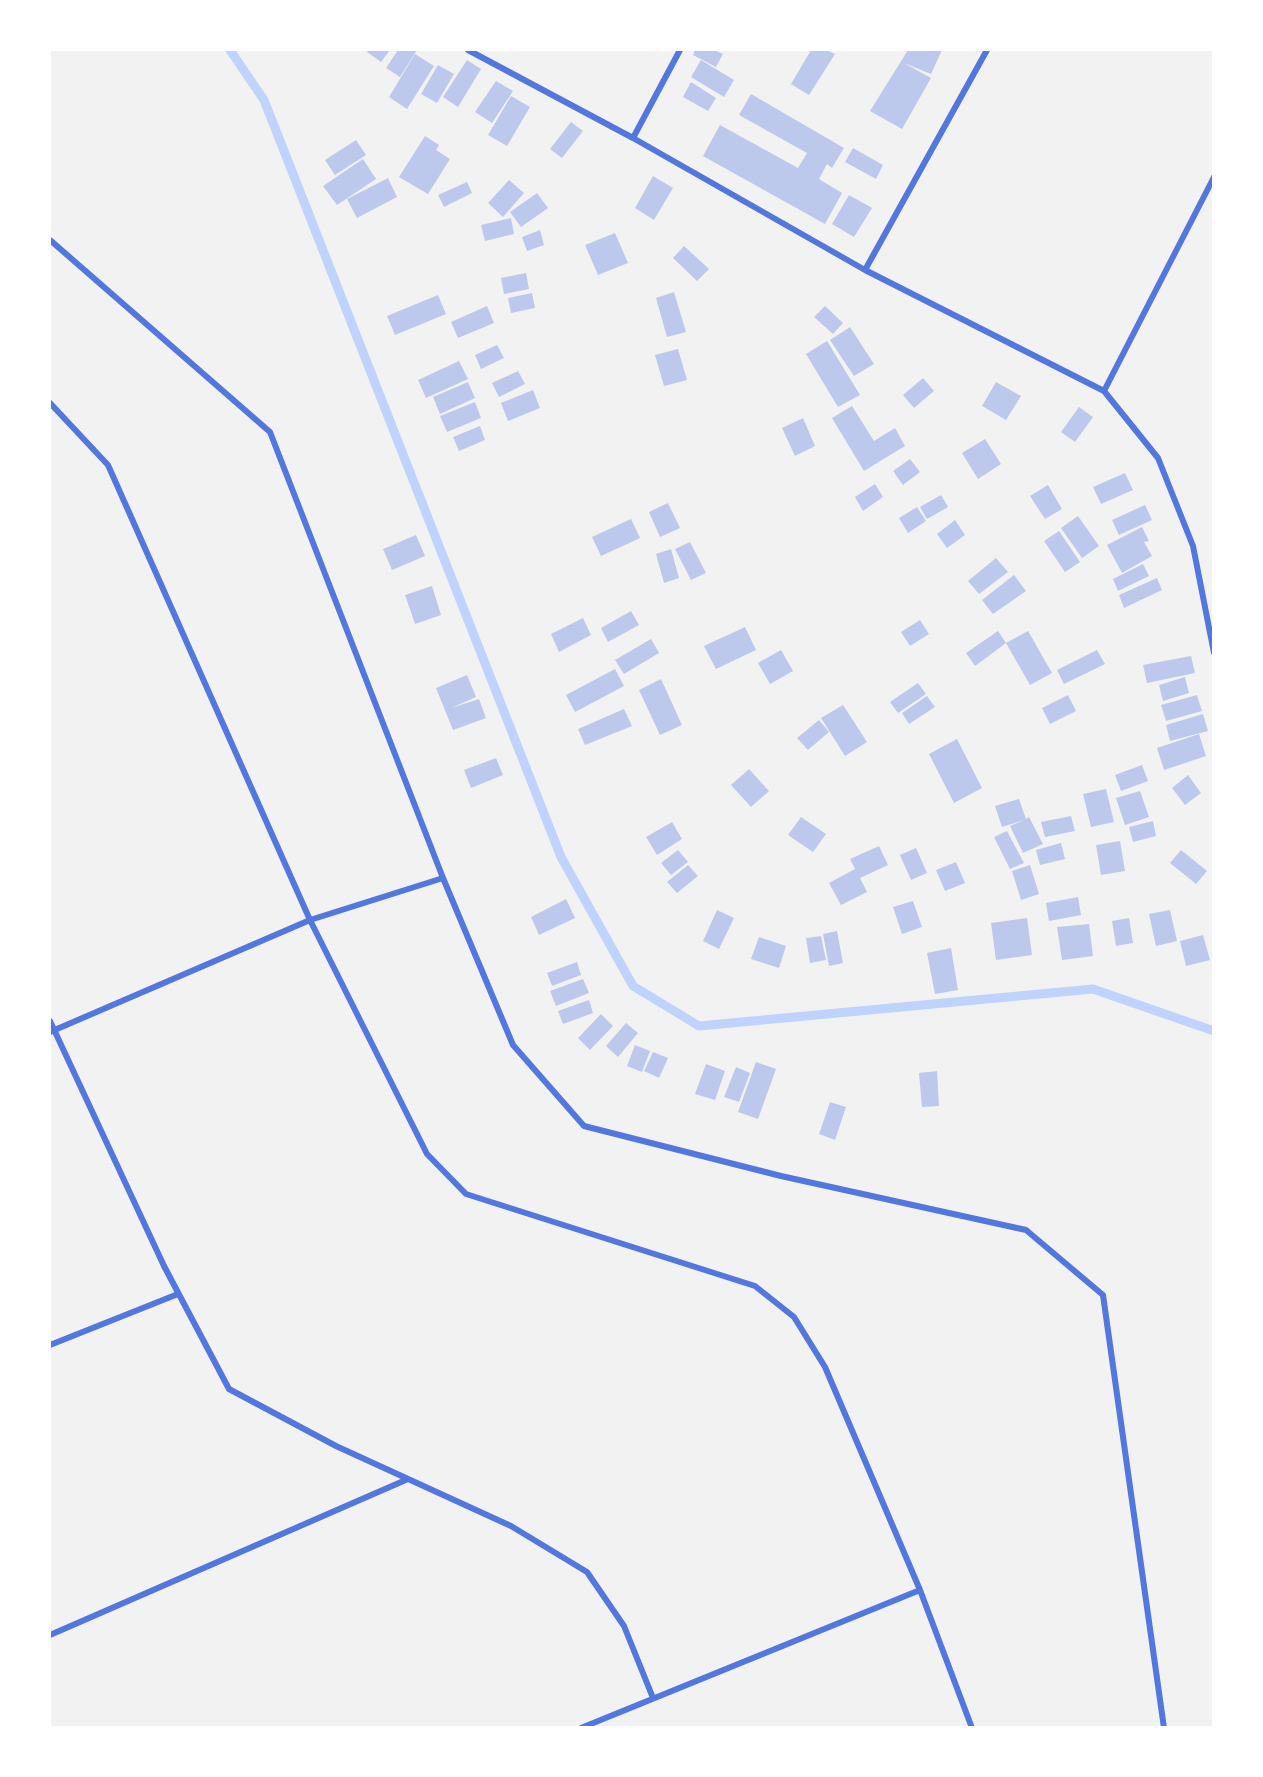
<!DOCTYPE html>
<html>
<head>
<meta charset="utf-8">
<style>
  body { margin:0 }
  #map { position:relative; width:1263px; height:1777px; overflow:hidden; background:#f2f2f2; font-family:"Alegreya Sans",sans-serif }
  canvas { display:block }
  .frame { position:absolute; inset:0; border:51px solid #fff; pointer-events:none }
</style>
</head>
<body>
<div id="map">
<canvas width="1263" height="1777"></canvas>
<div class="frame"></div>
</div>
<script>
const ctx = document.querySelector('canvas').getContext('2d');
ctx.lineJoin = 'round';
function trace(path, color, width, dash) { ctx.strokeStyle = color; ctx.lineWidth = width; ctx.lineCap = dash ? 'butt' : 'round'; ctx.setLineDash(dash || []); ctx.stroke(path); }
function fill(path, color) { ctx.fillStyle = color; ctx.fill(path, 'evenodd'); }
trace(new Path2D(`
  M230 50 264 100 561 857 633 986 699 1026 1093 989 1214 1031`), '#bfd3fe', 9);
fill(new Path2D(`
  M368 50H390L381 62 367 52Z
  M398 50H417L400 77 386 68Z
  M695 50H714L723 54 716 67 693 55Z
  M811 50H826L835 54 809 95 791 84Z
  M908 50H942L931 74 904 63 931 78 902 129 870 111Z
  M415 54 434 66 407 109 389 97Z
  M467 60 481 69 458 107 443 97Z
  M701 60 734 80 724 97 691 77Z
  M438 65 454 74 437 103 421 94Z
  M496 81 513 91 492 123 475 112Z
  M691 82 716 98 708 111 683 97Z
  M751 94 844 148 832 168 827 164 819 179 842 193 825 224 703 156 720 125 798 168 807 153 739 115Z
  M511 96 530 107 507 146 488 135Z
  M571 122 583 131 562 158 550 149Z
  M425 136 439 145 436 150 450 159 428 194 399 177Z
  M356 140 366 155 335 175 325 160Z
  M853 148 883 165 876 179 845 162Z
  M363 159 376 179 337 205 323 186Z
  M653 176 673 188 654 220 635 208Z
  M388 178 397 197 357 218 347 199Z
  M509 180 524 193 503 217 488 203Z
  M467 182 472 193 444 207 438 195Z
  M537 193 548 208 521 227 510 212Z
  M849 195 872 208 854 237 832 224Z
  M511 218 514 234 485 241 481 225Z
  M540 230 544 245 527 251 522 237Z
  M615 233 628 263 598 275 585 245Z
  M684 246 709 269 697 281 673 258Z
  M526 273 529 289 504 294 501 278Z
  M674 292 686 332 667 337 656 298Z
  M532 293 535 308 511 313 508 298Z
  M438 295 446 314 395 335 387 316Z
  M487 306 494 323 458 338 451 322Z
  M825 306 843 323 833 334 814 317Z
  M850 327 874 364 854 376 830 340Z
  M827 341 860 395 838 407 806 354Z
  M497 345 504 358 481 369 475 355Z
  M678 349 687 380 664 386 655 355Z
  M459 361 468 379 426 398 418 380Z
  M518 371 525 384 499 397 492 383Z
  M923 378 934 391 914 408 903 395Z
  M468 382 475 398 440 414 433 397Z
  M996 382 1021 396 1006 420 982 406Z
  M533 390 540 408 508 421 501 403Z
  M475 402 481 418 447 432 440 416Z
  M852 406 874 441 895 428 905 446 864 471 832 418Z
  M1079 407 1093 417 1075 442 1061 432Z
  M803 418 815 446 795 456 782 428Z
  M480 426 485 440 459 451 453 437Z
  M985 439 1001 464 978 479 962 453Z
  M910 459 920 472 903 485 893 471Z
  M1125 473 1133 490 1101 504 1093 487Z
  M875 484 883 497 863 511 855 497Z
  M1048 485 1062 509 1045 519 1030 496Z
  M941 495 948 507 927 519 920 507Z
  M668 503 680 528 660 537 649 512Z
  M1145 505 1152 520 1119 535 1112 520Z
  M917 507 926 521 908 533 899 518Z
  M1078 516 1099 546 1082 558 1061 528Z
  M631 519 640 538 601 556 592 537Z
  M955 520 965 535 947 548 937 534Z
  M1142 527 1149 541 1144 542 1152 556 1122 573 1107 545Z
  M1059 531 1080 562 1065 572 1044 541Z
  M416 535 425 556 392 570 383 549Z
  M690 542 706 573 691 580 675 549Z
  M671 549 679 578 664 583 656 554Z
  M996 558 1008 572 979 594 968 581Z
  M1143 564 1149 576 1118 591 1113 579Z
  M1014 575 1026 591 993 614 982 600Z
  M1157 578 1162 590 1124 608 1119 595Z
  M432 586 441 615 415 624 405 595Z
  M631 611 639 625 608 642 601 628Z
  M583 618 591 635 559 652 551 634Z
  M920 620 929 634 910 646 901 632Z
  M745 627 756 650 716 669 704 646Z
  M998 631 1006 643 975 666 966 653Z
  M1028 631 1052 673 1030 685 1006 643Z
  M651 639 659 653 624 674 615 660Z
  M781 650 793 671 770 684 758 663Z
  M1097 650 1105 664 1064 684 1057 670Z
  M1191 656 1195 673 1147 683 1143 665Z
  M615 669 624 686 575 712 566 695Z
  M467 675 476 697 451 708 479 699 486 718 453 730 436 688Z
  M1185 677 1189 693 1163 701 1159 685Z
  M661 679 682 725 660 735 639 690Z
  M918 683 926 694 898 713 890 702Z
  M1068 695 1076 711 1050 724 1042 708Z
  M1197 695 1202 711 1166 721 1161 705Z
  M927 696 935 707 909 724 902 713Z
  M843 705 867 742 845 756 821 718Z
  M624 709 632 726 585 745 578 729Z
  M1203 714 1208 731 1170 741 1166 725Z
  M819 720 829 732 808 750 797 738Z
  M1199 734 1206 756 1164 770 1157 748Z
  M957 739 982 788 954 803 929 754Z
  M496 758 503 775 471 788 464 770Z
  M1142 765 1148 781 1121 791 1115 775Z
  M749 769 769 791 751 807 731 785Z
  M1188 775 1201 793 1185 805 1172 788Z
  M1106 789 1114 822 1091 827 1083 794Z
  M1140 791 1149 817 1125 825 1116 798Z
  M1019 799 1026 819 1029 817 1043 844 1023 853 1010 826 1024 820 1002 827 995 806Z
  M1071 816 1075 831 1045 837 1041 822Z
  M801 817 826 834 813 852 788 835Z
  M1153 821 1156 836 1133 842 1129 827Z
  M672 822 682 839 657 855 646 837Z
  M1007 831 1024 863 1010 869 994 837Z
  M1120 841 1125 871 1101 875 1096 845Z
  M1061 843 1065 859 1040 865 1036 850Z
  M879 846 888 865 860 878 867 892 841 905 829 883 855 869 850 859Z
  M916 848 927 873 911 880 900 855Z
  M678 850 688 862 671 875 661 863Z
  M1181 850 1207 871 1196 884 1170 863Z
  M956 862 965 883 945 891 936 870Z
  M688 865 698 876 677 893 667 882Z
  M1030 865 1039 894 1021 900 1012 871Z
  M1078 897 1081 915 1049 921 1046 903Z
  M566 899 575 918 539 935 531 917Z
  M913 901 922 927 902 934 893 907Z
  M717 910 734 918 719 949 703 941Z
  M1170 910 1177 941 1156 946 1149 914Z
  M1027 918 1032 955 996 960 991 923Z
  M1129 918 1133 943 1116 946 1112 921Z
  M1089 924 1093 956 1062 960 1057 927Z
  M837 931 843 963 829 966 823 934Z
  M1203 935 1210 960 1186 966 1180 941Z
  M821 936 826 960 810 963 806 938Z
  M759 937 786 946 779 968 751 959Z
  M951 948 958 990 935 994 927 953Z
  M577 962 581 975 552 986 547 973Z
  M583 979 589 993 556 1006 550 991Z
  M589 1000 593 1013 563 1024 558 1011Z
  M601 1014 613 1026 590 1050 578 1038Z
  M626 1023 638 1033 618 1057 606 1046Z
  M635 1045 650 1051 642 1072 627 1066Z
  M653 1052 668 1058 659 1078 644 1071Z
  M756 1062 776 1069 758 1119 738 1112Z
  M706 1064 725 1071 715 1100 695 1094Z
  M736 1067 750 1073 739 1102 724 1097Z
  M937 1071 939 1106 922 1107 919 1073Z
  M830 1102 846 1107 835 1140 819 1134Z`), '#bdc9ec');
trace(new Path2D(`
  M468 50 633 138 865 270 1104 391 1158 458 1193 546 1214 653
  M633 138 680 50
  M50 240 270 432 443 878 513 1045 584 1126 781 1176 1026 1230 1103 1295 1164 1728
  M865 270 987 50
  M1104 391 1214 177
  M50 403 108 465 310 920 427 1154 466 1194 755 1286 794 1317 825 1367 920 1590 972 1728
  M50 1021 164 1266 229 1389 336 1446 511 1526 587 1572 624 1626 653 1698
  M50 1032 310 920 443 878
  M50 1345 178 1294
  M50 1635 408 1479
  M581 1728 920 1590`), '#5277de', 6);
</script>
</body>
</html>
